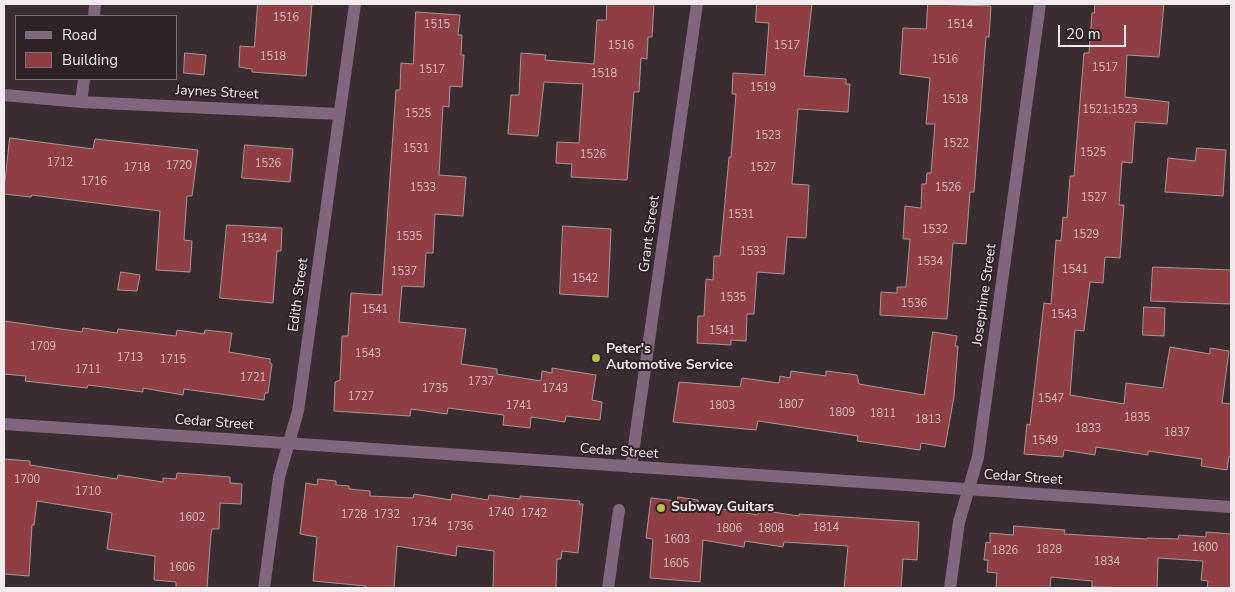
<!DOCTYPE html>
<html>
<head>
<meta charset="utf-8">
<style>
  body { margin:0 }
  #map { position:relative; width:1235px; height:592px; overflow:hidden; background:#392d31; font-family:"Nunito Sans",sans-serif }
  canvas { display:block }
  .frame { position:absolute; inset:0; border:5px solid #f2eaed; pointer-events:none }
  .legend { position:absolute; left:15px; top:15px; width:162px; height:65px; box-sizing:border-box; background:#2e2327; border:1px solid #7c7376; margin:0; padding:6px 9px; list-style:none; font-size:15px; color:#f2eaed }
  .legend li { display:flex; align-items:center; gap:10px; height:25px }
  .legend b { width:25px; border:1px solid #7c7376 }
  .scale { position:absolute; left:1058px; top:25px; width:68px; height:22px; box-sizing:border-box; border:2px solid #f2eaed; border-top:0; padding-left:6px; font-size:15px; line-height:18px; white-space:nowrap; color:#f2eaed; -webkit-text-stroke:4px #2e2327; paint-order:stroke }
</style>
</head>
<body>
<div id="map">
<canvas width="1235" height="592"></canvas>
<div class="frame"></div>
<ul class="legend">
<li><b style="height:6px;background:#82667e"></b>Road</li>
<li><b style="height:14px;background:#8f3e43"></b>Building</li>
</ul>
<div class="scale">20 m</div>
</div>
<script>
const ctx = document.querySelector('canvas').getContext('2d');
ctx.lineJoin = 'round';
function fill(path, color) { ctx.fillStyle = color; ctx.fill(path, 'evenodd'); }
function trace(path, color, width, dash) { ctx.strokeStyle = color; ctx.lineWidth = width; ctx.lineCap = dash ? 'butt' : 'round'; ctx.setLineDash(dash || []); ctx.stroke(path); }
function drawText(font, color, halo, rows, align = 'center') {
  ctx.font = font + ' "Nunito Sans",sans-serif'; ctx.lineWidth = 4; ctx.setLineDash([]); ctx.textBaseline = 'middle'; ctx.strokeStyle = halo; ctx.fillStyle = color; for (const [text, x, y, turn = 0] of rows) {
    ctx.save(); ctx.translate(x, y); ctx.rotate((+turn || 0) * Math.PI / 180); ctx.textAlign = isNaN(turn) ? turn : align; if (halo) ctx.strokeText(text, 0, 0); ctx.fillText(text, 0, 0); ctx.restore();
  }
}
const building = new Path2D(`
  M258 4H312L306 76 252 72V69L239 67 240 46 254 47Z
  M607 4H654L652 37H648L647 59 641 58 639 92H634L627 180 571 177 572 164 556 163 557 142 579 143 583 84 544 82 538 136 508 134 511 95H519L521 53 546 55 545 60 594 64 597 20H606Z
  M757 4H812L804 76 846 79V84H850L848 112 798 109 792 184 809 185 806 238 787 237 784 274 757 272 754 314H747L746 341 731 340V345L697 343 698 316H704L706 279 713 280 714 256H720L729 157H731L736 94H732L733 73 765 75 769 23 756 22Z
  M928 4 991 6 989 37H986L974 192H970L966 244 953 243 947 319 880 315 881 292 897 293V287H906L910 239H903L905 206 921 208 922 184H926L927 173H931L935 124H926L930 78 900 74 903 28 926 29Z
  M1095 4H1164L1159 57 1127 55 1125 97 1169 102 1167 124 1135 122 1132 163 1122 162 1119 205H1124L1120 258 1105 257 1103 283 1090 282 1084 331 1075 330 1070 395 1124 404 1126 383 1163 388 1170 347 1210 354V348L1229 351 1222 403 1231 404V457L1229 456 1227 470 1201 466 1202 459 1148 451V455L1096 447 1095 455 1064 450 1063 457 1024 454 1027 424 1030 425 1044 303 1051 304 1056 240 1061 241 1063 217 1067 218 1070 176H1074L1084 53H1089L1092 13H1094Z
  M416 12 460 15 458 35H462L461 55H464L462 87 450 86 449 107 443 106 439 175 466 177 463 216 435 214 433 253H426L424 287 402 286 399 322 466 329 461 364 497 369V374L541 381 542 371 552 373V368L596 375 592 400 602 402 600 420 566 416 565 422 531 417 530 428 503 425 504 415 448 408 447 414 411 409 410 416 334 411 335 382 340 380 342 336H348L351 293 382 295 396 90H400L401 63 413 64Z
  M185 53 206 55 204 75 184 73Z
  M10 138 93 149 95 139 198 150 192 196H187L184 240 192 241 190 272 156 270 160 211 32 195 31 197 4 194Z
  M245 145 293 149 290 182 242 178Z
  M1197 148 1226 150 1223 196 1165 192 1168 158 1195 161Z
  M227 225 282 228 281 251H277L273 303 220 298Z
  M563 226 611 229 608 297 560 294Z
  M1153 267 1231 270V304L1151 301Z
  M121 272 140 275 137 291 118 290Z
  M1144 307 1165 308 1164 336 1143 335Z
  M4 321 82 332 83 328 117 333 118 329 176 336 177 330 204 334 205 330 232 333 229 352 270 359V363L272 364 268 393H265L264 400 184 389 183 395 143 388V392L88 385 87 388 25 381 26 376 4 374Z
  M933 332 957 336 955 346H958L954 397 945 447 921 443 920 450 857 441 858 436 758 421 756 430 673 422 679 382 740 387 742 378 779 383 780 376 790 378 791 371 826 376V371L857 375 859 384 924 395Z
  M4 459 30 461V465L117 479 118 475 163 482V478L176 479 177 473 230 477V483L242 484 241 504 220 503 219 529H212L211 534 207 588H176V582L154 580 155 556 107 549 112 513 37 501 34 525H32L29 576 4 574Z
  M318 479 336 481V485L349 486V489L370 491V496L413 498 414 494 451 500 452 494 488 500 489 495 520 499V496L580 501 579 504H583L578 553 562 551 561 559H557L556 588H493L494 551 457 546 456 556 397 546 394 588H365L366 586 313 581 317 537 300 534 306 483 317 485Z
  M678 497 698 500 699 505 758 515 759 510 799 516V514L919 522 917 560 903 559 901 588H844L848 546 784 542 783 547 745 541 744 547 703 540 700 582 650 578 653 539 646 538 651 498 677 501Z
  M1014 526 1065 530 1064 534 1147 539V538L1178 539 1179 535 1206 537V532L1231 534V588H1207L1208 581 1201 580 1203 561 1158 558 1157 588 1092 587V581L1051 577 1050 588H996L997 573 987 572 988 560H984L986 542 990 543V533L1013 535Z`);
fill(building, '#8f3e43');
trace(building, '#a79797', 1);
trace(new Path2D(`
  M94 16 95 4
  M4 95 81 102 339 114
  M81 102 84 79
  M631 467 697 4
  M264 588 279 477 298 411 355 4
  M608 588 619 510
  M950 588 959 522 978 457 1040 4`), '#82667e', 12);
trace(new Path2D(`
  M4 424 1231 507`), '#82667e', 12);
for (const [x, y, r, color] of [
  [596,358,5,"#b7c148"],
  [661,508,5,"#b7c148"]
]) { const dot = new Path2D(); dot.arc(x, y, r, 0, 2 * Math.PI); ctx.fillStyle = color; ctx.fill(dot); trace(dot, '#2e2327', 2); }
drawText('11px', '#d9bfc2', null, [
  ["1516",286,18],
  ["1515",437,25],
  ["1514",960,25],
  ["1516",621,46],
  ["1517",787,46],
  ["1518",273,57],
  ["1516",945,60],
  ["1517",1105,68],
  ["1517",432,70],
  ["1518",604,74],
  ["1519",763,88],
  ["1518",955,100],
  ["1521;1523",1110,110],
  ["1525",418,114],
  ["1523",768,136],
  ["1522",956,144],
  ["1531",416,149],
  ["1525",1093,153],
  ["1526",593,155],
  ["1712",60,163],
  ["1526",268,164],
  ["1720",179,166],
  ["1718",137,168],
  ["1527",763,168],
  ["1716",94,182],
  ["1533",423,188],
  ["1526",948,188],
  ["1527",1094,198],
  ["1531",741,215],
  ["1532",935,230],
  ["1529",1086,235],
  ["1535",409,237],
  ["1534",254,239],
  ["1533",753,252],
  ["1534",930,262],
  ["1541",1075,270],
  ["1537",404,272],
  ["1542",585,279],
  ["1535",733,298],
  ["1536",914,304],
  ["1541",375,310],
  ["1543",1064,315],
  ["1541",722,331],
  ["1709",43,347],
  ["1543",368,354],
  ["1713",130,358],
  ["1715",173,360],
  ["1711",88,370],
  ["1721",253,378],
  ["1737",481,382],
  ["1735",435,389],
  ["1743",555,389],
  ["1727",361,397],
  ["1547",1051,399],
  ["1807",791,405],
  ["1741",519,406],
  ["1803",722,406],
  ["1809",842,413],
  ["1811",883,414],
  ["1835",1137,418],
  ["1813",928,420],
  ["1833",1088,429],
  ["1837",1177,433],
  ["1549",1045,441],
  ["1700",27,480],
  ["1710",88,492],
  ["1740",501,513],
  ["1742",534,514],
  ["1728",354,515],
  ["1732",387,515],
  ["1602",192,518],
  ["1734",424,523],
  ["1736",460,527],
  ["1814",826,528],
  ["1806",729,529],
  ["1808",771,529],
  ["1603",677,540],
  ["1600",1205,548],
  ["1828",1049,550],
  ["1826",1005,551],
  ["1834",1107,562],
  ["1605",676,564],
  ["1606",182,568]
]);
drawText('14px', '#f2eaed', '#2e2327', [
  ["Jaynes Street",217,93,3],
  ["Grant Street",650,234,-82],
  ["Edith Street",299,295,-82],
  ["Josephine Street",985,295,-82],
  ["Cedar Street",214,423,4],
  ["Cedar Street",619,452,4],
  ["Cedar Street",1023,478,4]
]);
drawText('bold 14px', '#f2eaed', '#2e2327', [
  ["Peter's",606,350],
  ["Automotive Service",606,366],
  ["Subway Guitars",671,508]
], 'left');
</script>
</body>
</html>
